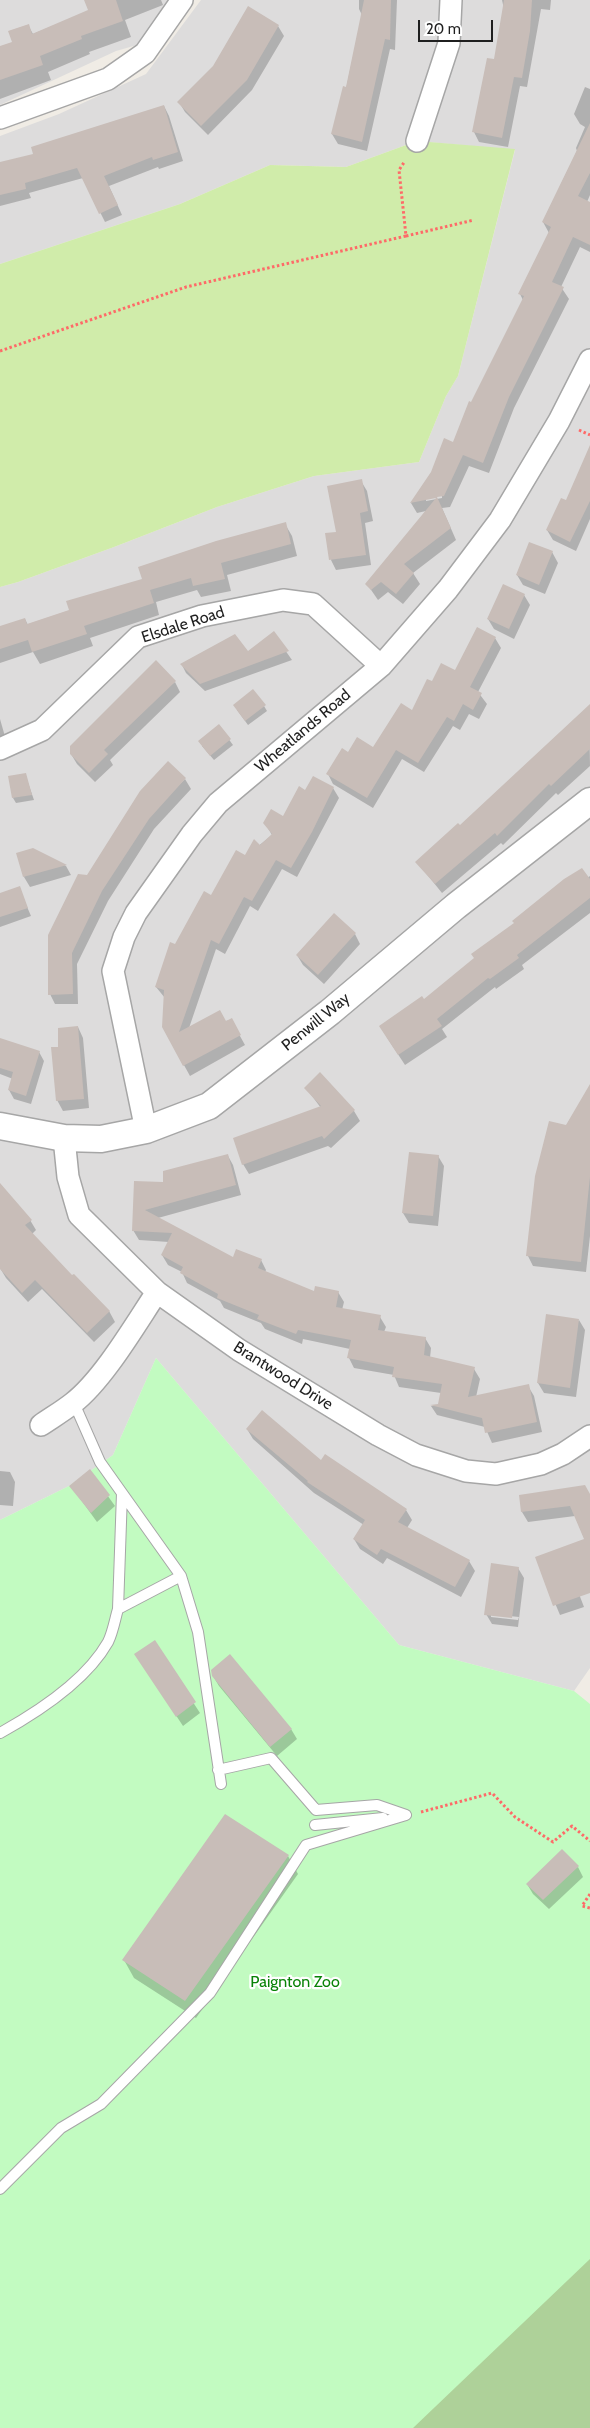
<!DOCTYPE html>
<html>
<head>
<meta charset="utf-8">
<style>
  body { margin:0 }
  #map { position:relative; width:590px; height:2428px; overflow:hidden; background:#f0ece5; font-family:Cabin,sans-serif }
  canvas { display:block }
  .scale { position:absolute; left:418px; top:20px; width:75px; height:22px; box-sizing:border-box; border:2px solid #1f1f1f; border-top:0; padding-left:6px; font-size:15px; line-height:18px; white-space:nowrap; color:#1f1f1f; -webkit-text-stroke:4px #fff; paint-order:stroke }
</style>
</head>
<body>
<div id="map">
<canvas width="590" height="2428"></canvas>
<div class="scale">20 m</div>
</div>
<script>
const ctx = document.querySelector('canvas').getContext('2d');
ctx.lineJoin = 'round';
function fill(path, color) { ctx.fillStyle = color; ctx.fill(path, 'evenodd'); }
function trace(path, color, width, dash) { ctx.strokeStyle = color; ctx.lineWidth = width; ctx.lineCap = dash ? 'butt' : 'round'; ctx.setLineDash(dash || []); ctx.stroke(path); }
function drawText(font, color, halo, rows, align = 'center') {
  ctx.font = font + ' Cabin,sans-serif'; ctx.lineWidth = 4.5; ctx.setLineDash([]); ctx.textBaseline = 'middle'; ctx.strokeStyle = halo; ctx.fillStyle = color; for (const [text, x, y, turn = 0] of rows) {
    ctx.save(); ctx.translate(x, y); ctx.rotate((+turn || 0) * Math.PI / 180); ctx.textAlign = isNaN(turn) ? turn : align; if (halo) ctx.strokeText(text, 0, 0); ctx.fillText(text, 0, 0); ctx.restore();
  }
}
fill(new Path2D(`
  M0 0H171L137 45 116 51 0 105Z
  M201 0H590V1668L574 1691 399 1645 156 1358 113 1455 69 1486 0 1520V587L18 582 114 547 217 507 314 476 419 462 446 396 458 376 515 150 417 141 346 167 270 165 180 204 0 264V136L59 114 146 74Z`), '#dddcdc');
fill(new Path2D(`
  M417 141 515 149 458 376 446 396 419 462 314 476 217 507 114 547 18 582 0 587V264L180 204 270 165 346 167Z`), '#d0ecaa');
fill(new Path2D(`
  M590 2204V2428H339Z`), '#aed199');
fill(new Path2D(`
  M156 1358 399 1645 574 1691 590 1704V2259L413 2428H0V1520L69 1486 113 1455Z`), '#c2fbc1');
fill(new Path2D(`
  M86 0H161L163 5 125 20 131 37 89 52 90 54 48 72 51 80 0 99V48L14 43 28 25 33 34 89 11Z
  M359 0H397L395 50 390 49 367 151 338 144 332 134 346 89 362 15 359 9Z
  M502 0H551L550 10 541 9 527 87 520 86 508 147 479 142 474 132 495 60 504 9Z
  M278 26 284 36 252 90 208 135 185 112 179 102 214 67Z
  M585 87 590 89V195L587 202 590 204V252L580 247 561 287 569 299 514 408 489 473 469 466 450 507 442 508 456 540 413 573 420 584 403 604 388 592 378 600 367 584 426 511 417 513 411 503 454 443 523 300 520 294 549 233 543 222 577 151 576 148 585 127 580 124 574 114ZM442 495V498L426 501V498Z
  M164 106 169 116 183 161 159 169 158 167 109 186 122 215 105 222 83 178 29 193 31 198 0 206V164L34 155Z
  M590 452V519L576 551 553 540 547 530 567 502Z
  M361 481 367 491 373 521 365 523 371 565 336 570 331 560 338 533Z
  M285 524 292 536 297 556 227 575 231 591 201 597 197 590 156 602 159 615 90 638 93 646 40 664 33 652 0 663V628L25 619 28 625 71 611Z
  M552 552 558 563 545 594 523 585 517 575Z
  M524 595 530 605 514 639 494 629 488 619Z
  M273 633 292 660 205 691 186 673 182 665 247 653Z
  M495 638 501 648 478 692 487 704 479 719 469 714 460 730 453 726 424 772 402 759 373 808 333 784 328 774 348 754 373 749 412 712 432 683 455 672Z
  M175 682 180 692 110 760 113 765 95 782 77 764 71 754Z
  M264 706 267 711 248 725 237 710Z
  M589 707 590 766 558 795 556 793 503 845 501 843 442 893 417 862 460 827Z
  M0 719 6 740 0 742Z
  M219 726 233 745 214 760 202 746Z
  M25 774 34 800 16 803 13 798Z
  M185 779 191 789 154 829 108 901 77 964 78 1004H55L50 994 88 876Z
  M333 788 339 798 297 877 282 869 258 911 250 906 225 954 216 949 189 1028 231 1020 245 1045 190 1076 163 1027 165 998 156 987 176 946 211 896 246 856 272 835 265 823 284 817 306 791Z
  M33 849 66 866 71 875 30 887 24 877Z
  M590 876V913L522 965 524 969 496 989 495 987 442 1029 447 1037 405 1065 386 1036 423 1001Z
  M19 888 31 916 0 927V894Z
  M355 934 360 944 324 984 303 965 297 955Z
  M78 1027 83 1038 89 1108 63 1111 57 1100 59 1048Z
  M0 1047 39 1052 44 1061 31 1104 14 1099 9 1090 13 1079 0 1074Z
  M590 1087V1236L586 1272 533 1266 528 1256 566 1126Z
  M306 1088 354 1111 360 1121 331 1148 328 1146 249 1174 243 1164 321 1108Z
  M228 1156 233 1165 241 1195 158 1218 233 1259 261 1260 266 1270 265 1272 315 1293 338 1292 344 1302 342 1310 380 1317 386 1327 384 1332 425 1338 431 1348 430 1358 474 1369 480 1379 476 1397 528 1386 534 1396 542 1432 492 1443 485 1427 437 1415 431 1406 439 1405 441 1393 399 1387 394 1375 354 1368 349 1358 350 1349 303 1339 302 1344 265 1329 261 1323 224 1308 220 1301 187 1283 182 1272 168 1265 162 1255 169 1242 139 1240 133 1230 135 1182 164 1183Z
  M438 1156 444 1166 438 1226 409 1223 403 1213Z
  M0 1205 30 1220 36 1230 32 1234 72 1277 109 1311 115 1322 94 1342 42 1289 28 1302 6 1278 0 1268Z
  M579 1320 585 1330 576 1397 544 1393 538 1383Z
  M247 1429 321 1462 406 1510 412 1520 407 1528 469 1561 475 1571 461 1597 387 1558 383 1564 360 1549 354 1539 364 1525 314 1493 253 1439Z
  M0 1471 10 1472 15 1482 13 1506 0 1505Z
  M90 1471 115 1506 97 1522 71 1486Z
  M590 1495V1589L579 1594 584 1607 560 1615 536 1558 585 1540 575 1516 528 1522 522 1512 520 1496Z
  M518 1568 524 1578 518 1627 492 1624 486 1614ZM491 1614 519 1617 518 1620 491 1617Z
  M154 1642 200 1713 183 1726 142 1664Z
  M213 1676 291 1729 297 1739 277 1756 219 1686Z
  M288 1856 298 1874 196 2018 134 1978 124 1960Z
  M578 1867 583 1877 549 1909 533 1894 527 1884Z`), '#0003');
fill(new Path2D(`
  M84 0H116L123 21 81 36 82 39 40 56 43 65 0 80V46L12 42 8 31 29 24 32 34 88 10Z
  M364 0H391L390 40 385 39 362 142 331 134 343 86 346 87Z
  M504 0H532L530 31 522 78 514 77 502 138 472 132 487 58 494 59Z
  M248 6 279 25 247 80 201 126 177 102 213 66Z
  M164 105 178 152 153 160 152 157 104 176 118 205 99 214 77 168 25 183 26 189 0 195V162L33 154 31 147Z
  M590 123V173L578 196 590 202V245L573 237 552 282 564 287 509 397 483 463 463 455 444 496 437 497 451 528 404 564 414 573 396 594 381 582 371 590 365 584 436 498 410 503 431 472 444 438 453 442 469 401 471 402 524 296 518 294 551 227 542 222Z
  M590 445V501L570 542 546 530 561 498 566 500Z
  M362 479 368 511 360 513 366 555 329 560 325 533 336 532 327 486Z
  M286 522 291 544 221 563 225 579 193 586 191 578 150 590 154 603 84 626 87 634 32 652 28 640 0 649V626L25 618 27 624 69 610 66 601 142 579 138 567 216 541Z
  M529 542 553 551 539 585 516 575Z
  M503 584 525 594 509 629 487 619Z
  M477 627 496 637 470 687 482 693 473 710 463 704 454 721 447 717 418 763 396 750 367 798 326 774 342 748 348 752 357 737 373 747 401 703 412 710 427 679 432 681 441 663 455 670Z
  M274 631 289 651 200 684 180 664 235 634 248 651Z
  M156 660 176 681 104 750 108 754 89 773 70 754V746Z
  M253 689 266 705 245 721 233 705Z
  M590 704V749L551 786 549 784 497 836 495 833 435 884 415 862 458 823 460 825Z
  M219 724 231 739 210 756 198 741Z
  M168 761 186 778 149 819 102 891 72 953 73 994 48 995V935L78 874 87 875 140 791Z
  M26 773 32 795 12 798 8 776Z
  M313 776 334 787 312 832 291 868 276 860 252 901 244 897 219 944 211 940 179 1032 220 1010 226 1021 232 1018 241 1035 183 1066 162 1027 164 990 155 987 170 942 175 944 204 891 211 895 236 850 245 855 254 839 260 845 272 834 263 823 271 809 283 816 299 786 305 790Z
  M33 848 67 865 23 877 16 853Z
  M582 868 590 879V898L517 955 519 958 490 979 488 978 437 1019 442 1026 398 1055 379 1026 422 996 424 999 474 958 471 954 514 923 512 921 564 879Z
  M20 886 28 908 0 917V893Z
  M334 913 356 933 318 975 296 955Z
  M78 1026 84 1099 56 1101 51 1047H58V1028Z
  M0 1038 40 1051 26 1096 8 1090 13 1072 0 1068Z
  M320 1072 355 1110 324 1139 322 1136 242 1165 233 1138 321 1106 304 1088Z
  M590 1084V1177L581 1262 526 1256 535 1176 549 1121 566 1125Z
  M409 1152 439 1155 433 1216 402 1213Z
  M228 1154 236 1185 145 1210 233 1257 236 1249 262 1259 258 1268 314 1291 315 1286 339 1291 336 1307 381 1315 378 1330 426 1337 424 1355 475 1367 468 1397 529 1384 537 1422 485 1433 482 1418 430 1405 438 1404 442 1384 392 1377 394 1367 347 1358 351 1340 298 1330 296 1334 257 1319 259 1315 217 1298 218 1294 180 1273 183 1267 161 1255 172 1233 132 1231 134 1181 163 1182V1171Z
  M0 1183 32 1220 25 1225 72 1275 74 1274 110 1311 87 1333 35 1280 22 1293 0 1269Z
  M546 1314 579 1319 570 1388 537 1383Z
  M262 1410 321 1460 325 1454 407 1509 398 1522 470 1560 455 1587 381 1549 377 1555 353 1539 365 1520 307 1482 308 1481 246 1429Z
  M90 1469 110 1495 91 1513 69 1486Z
  M585 1485 590 1494V1593L553 1606 535 1557 584 1539 570 1506 521 1512 519 1495Z
  M491 1563 519 1567 512 1618 484 1615Z
  M155 1640 196 1702 176 1717 134 1654Z
  M230 1654 292 1729 270 1747 212 1676 211 1670Z
  M225 1814 289 1855 185 2001 122 1960Z
  M562 1849 579 1866 543 1900 526 1884Z`), '#c8bdb8');
const service = new Path2D(`
  M74 1403 100 1462 122 1493
  M118 1609 122 1493 181 1576 198 1632 221 1784
  M0 1733C38 1712 86 1681 108 1642 113 1632 115 1619 118 1609L181 1576
  M315 1825 383 1818
  M0 2189 61 2128 101 2104 210 1993 306 1845 406 1815 377 1805 316 1810 271 1758 218 1770`);
const minor = new Path2D(`
  M0 118 108 79 145 53 182 0
  M417 141 449 43 451 0
  M0 749 42 730 138 637 202 616 283 600 313 604 381 666
  M146 1130 113 971 124 937 136 913 192 834 218 803 381 666 448 589 500 520 559 421 590 360
  M64 1138 68 1177 79 1215 157 1292 239 1350 378 1435 416 1455 466 1471 496 1474 541 1464 563 1454 590 1436
  M41 1425C51 1418 63 1411 73 1403 103 1380 135 1325 157 1292`);
const tertiary = new Path2D(`
  M0 1126 64 1138 101 1139 146 1130 209 1106 330 1012 456 906 590 801`);
trace(service, '#a6a6a6', 12);
trace(minor, '#a6a6a6', 24);
trace(tertiary, '#a6a6a6', 29);
trace(new Path2D(`
  M406 236 474 220
  M0 351 186 287 406 236 399 170 405 161
  M579 430 590 435
  M421 1812 492 1793 515 1817 553 1842 572 1826 590 1841
  M590 1894 582 1906 590 1908`), '#fe6a68', 3, [2.5, 2.5]);
trace(service, '#fff', 10);
trace(minor, '#fff', 21);
trace(tertiary, '#fff', 26);
drawText('16px', '#1f1f1f', '#fff', [
  ["Elsdale Road",183,625,-18],
  ["Wheatlands Road",303,731,-40],
  ["Penwill Way",316,1022,-39],
  ["Brantwood Drive",283,1376,32]
]);
drawText('16px', '#098308', '#fff', [
  ["Paignton Zoo",295,1982]
]);
</script>
</body>
</html>
